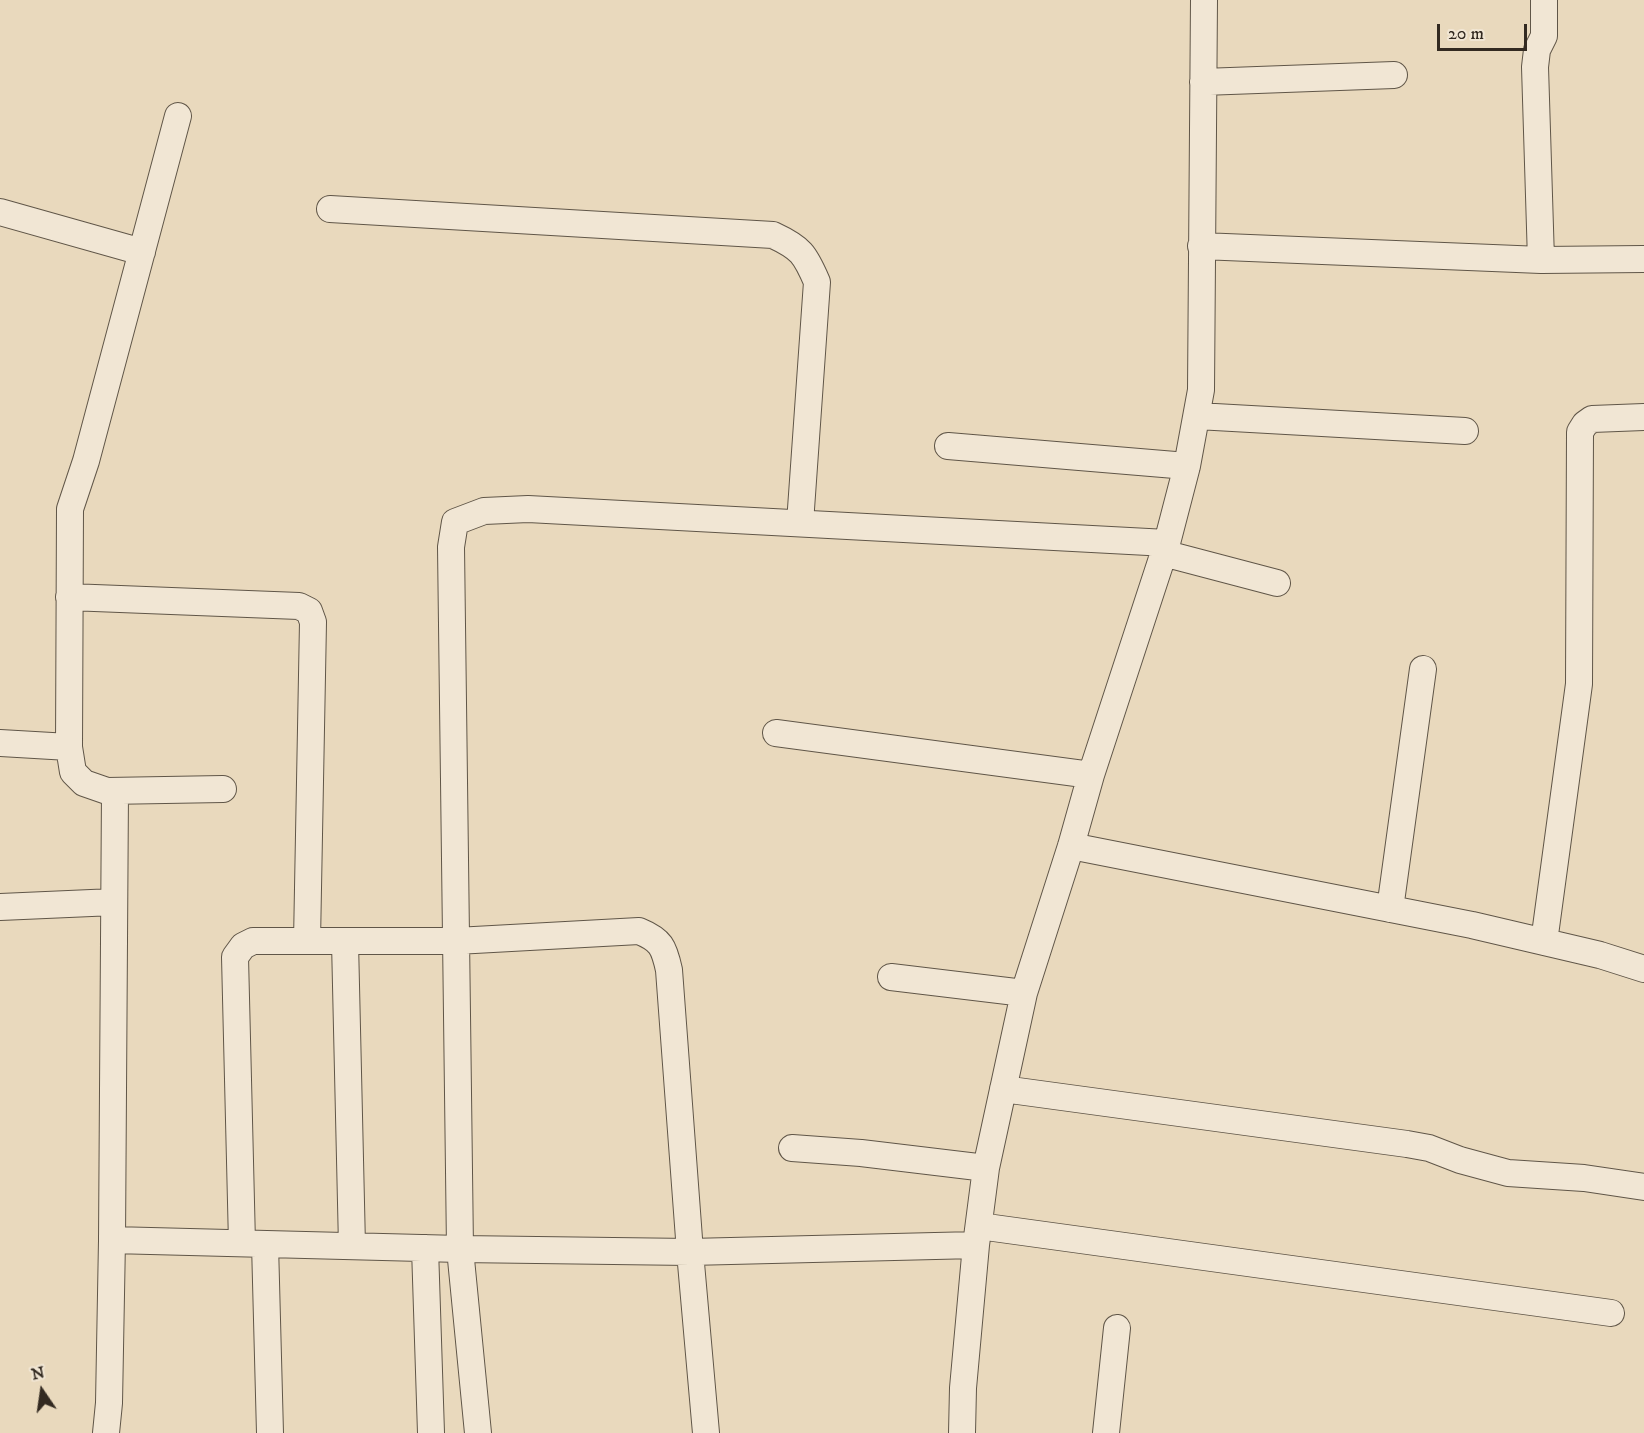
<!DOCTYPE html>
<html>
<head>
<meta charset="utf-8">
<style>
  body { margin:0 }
  #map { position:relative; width:1644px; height:1433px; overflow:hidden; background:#e9d9bd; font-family:"IM FELL DW Pica",serif }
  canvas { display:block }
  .north { position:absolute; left:12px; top:1361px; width:60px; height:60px; -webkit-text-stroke:4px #f1e6d4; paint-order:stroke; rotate:347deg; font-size:16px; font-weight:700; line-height:24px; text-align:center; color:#332a21 }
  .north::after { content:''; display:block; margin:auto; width:21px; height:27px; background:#332a21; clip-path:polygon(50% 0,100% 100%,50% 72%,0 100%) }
  .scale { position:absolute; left:1437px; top:24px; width:90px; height:27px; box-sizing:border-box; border:3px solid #332a21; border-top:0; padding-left:8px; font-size:18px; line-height:21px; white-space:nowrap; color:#332a21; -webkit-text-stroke:4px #f1e6d4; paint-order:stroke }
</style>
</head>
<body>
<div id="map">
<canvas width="1644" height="1433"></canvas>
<div class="north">N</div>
<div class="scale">20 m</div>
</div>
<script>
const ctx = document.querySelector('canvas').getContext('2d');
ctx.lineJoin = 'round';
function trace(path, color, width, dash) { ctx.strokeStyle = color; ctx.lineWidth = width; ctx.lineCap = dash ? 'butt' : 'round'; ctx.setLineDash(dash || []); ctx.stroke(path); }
const minor = new Path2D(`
  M1203 82 1394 75
  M178 116 86 461 70 509 69 747 73 772 84 783 107 791 223 789
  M330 209 773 235C801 248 805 254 817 282L800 523
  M0 212 142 252
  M1201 246 1541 260 1644 259
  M1541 260 1535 67 1537 50 1544 36V0
  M1197 416 1465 431
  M948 446 1187 466
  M1163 553 1277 583
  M69 597 299 606 309 611 313 622 307 941
  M776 733 1091 775
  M0 743 69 747
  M1071 846 1472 925 1600 955 1644 969
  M0 907 114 902
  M1390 909 1423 669
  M345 942 352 1246
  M1544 942 1579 684 1580 432 1585 424 1592 419 1644 417
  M891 977 1024 993
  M1003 1089 1407 1144 1429 1148 1460 1160 1508 1173 1584 1178 1644 1187
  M792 1148 861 1153 986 1168
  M979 1226 1611 1313
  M112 1240 460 1249 690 1252 976 1245
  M242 1243 235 957 243 946 253 941H456L639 931C661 940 664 947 669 970L690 1252 706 1433
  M265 1244 270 1433
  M425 1248 431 1433
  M106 1433 109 1403 112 1240 115 791
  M478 1433 460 1249 451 547 455 522 484 511 528 509 1167 543
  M962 1433 963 1388 976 1245 986 1168 1024 993 1071 846 1091 775 1167 543 1187 466 1201 390 1204 0
  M1106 1433 1117 1328`);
trace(minor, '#605648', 28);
trace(minor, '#f1e6d4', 26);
</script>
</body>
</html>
